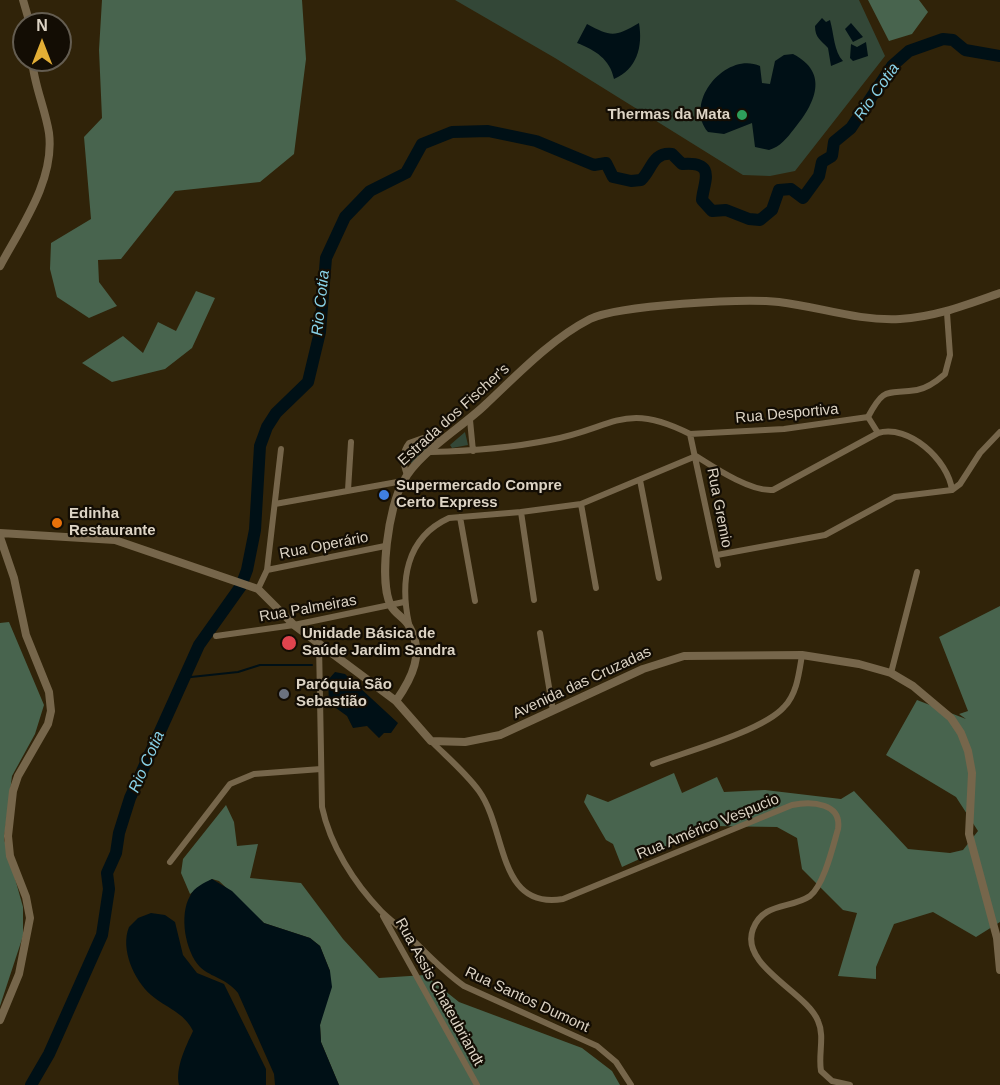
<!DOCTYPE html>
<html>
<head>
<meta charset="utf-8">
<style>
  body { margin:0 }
  #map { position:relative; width:1000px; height:1085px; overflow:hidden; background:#302309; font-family:Helvetica,sans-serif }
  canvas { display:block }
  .north { position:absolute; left:12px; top:12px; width:60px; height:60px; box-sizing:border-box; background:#130d04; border:2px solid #645d51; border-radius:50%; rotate:0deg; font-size:16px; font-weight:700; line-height:24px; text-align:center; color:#ddd4c5 }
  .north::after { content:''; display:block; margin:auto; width:21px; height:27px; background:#e3ae35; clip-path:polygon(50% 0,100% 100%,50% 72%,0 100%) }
</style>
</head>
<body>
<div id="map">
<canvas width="1000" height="1085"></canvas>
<div class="north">N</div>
</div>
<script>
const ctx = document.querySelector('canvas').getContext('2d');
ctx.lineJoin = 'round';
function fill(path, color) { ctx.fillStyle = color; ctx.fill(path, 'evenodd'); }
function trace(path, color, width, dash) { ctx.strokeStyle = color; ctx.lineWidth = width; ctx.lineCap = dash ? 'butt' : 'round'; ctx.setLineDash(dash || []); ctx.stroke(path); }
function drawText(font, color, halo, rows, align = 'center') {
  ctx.font = font + ' Helvetica,sans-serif'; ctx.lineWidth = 4.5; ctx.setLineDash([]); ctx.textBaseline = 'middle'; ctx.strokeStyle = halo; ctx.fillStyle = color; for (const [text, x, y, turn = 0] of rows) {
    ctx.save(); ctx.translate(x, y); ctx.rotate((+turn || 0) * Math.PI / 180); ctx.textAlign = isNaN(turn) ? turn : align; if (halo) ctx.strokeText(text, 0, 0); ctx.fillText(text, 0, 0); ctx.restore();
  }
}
fill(new Path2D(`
  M455 0H859L885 56 795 171 770 176 743 175 555 58Z
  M465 432 468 445 452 448 450 445Z
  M419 443 431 445 411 464V451Z`), '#334737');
fill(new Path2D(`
  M102 0H302L306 59 294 154 260 182 175 191 121 259 98 260 99 282 117 306 89 318 57 297 50 269 51 243 91 219 84 137 102 118 99 50Z
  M868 0H919L928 12 912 34 889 41Z
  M196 291 215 298 192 348 165 369 112 382 82 363 123 336 143 353 158 322 176 331Z
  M1000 606V922L976 937 933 912 894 924 876 967V979L838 976 857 913 843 910 802 869 797 838 777 827 712 826 622 867 613 844 606 840 584 802 587 794 608 802 674 773 682 793 717 777 724 792 765 790 841 799 854 791 908 849 950 853 963 850 978 831 956 797 886 755 917 700 966 719 959 714 968 711 939 637Z
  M9 622 44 705 35 734 12 776 4 839 23 907V936L0 1006V623Z
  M226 805 234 822 237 846 258 844 250 878 301 883 343 939 379 978 425 975 459 1002 582 1048 612 1071 620 1085H339L321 1042 320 1025 330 971 320 946 310 938 264 923 219 881 212 879 190 894 181 873 183 859Z`), '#48644e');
fill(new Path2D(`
  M822 18 826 22 830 20C834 34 834 52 843 61L831 66 828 48C821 40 815 38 815 26Z
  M639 23C643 47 637 69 614 79 610 59 595 50 577 43L587 24C611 37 615 37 639 23Z
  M851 23 863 37 853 42 845 29Z
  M866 42 868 56 853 61 850 58 851 44 857 47Z
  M793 54C830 73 815 104 794 129 787 138 780 147 769 150L755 147 752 123 724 134 708 132C683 102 726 51 760 66L762 83 770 84 775 61 784 55Z
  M335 672 345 674 398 723 391 733H384L379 738 367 726 353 728 347 716 329 703 328 680Z
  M212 879 232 891 264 923 310 938 320 946 330 971 332 987 320 1025 321 1042 339 1085H275L274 1074 238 993C226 978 212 978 200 967 185 951 179 915 190 896 194 887 204 883 212 879Z
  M151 913 165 915 175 922 183 955 197 973 224 984 266 1069V1085H179C175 1068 186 1046 193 1031 184 1012 166 1008 151 995 134 980 120 949 129 927L138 918Z`), '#001016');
trace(new Path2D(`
  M187 673 191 677 238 672 260 665H312`), '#001016', 2);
trace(new Path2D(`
  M31 1085 49 1054 102 935 109 889 107 873 116 853 119 833 130 798 199 645 241 586 247 570 255 530 260 446 267 427 276 413 308 382 320 332 326 258 345 217 370 191 406 173 422 144 452 132 488 131 536 141 594 165 606 163 613 177 631 181 641 180C652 170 652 152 672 154L682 164C718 161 703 183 702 200L712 211 726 210 749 219 760 220 772 210 779 190 791 189 803 198 819 176 822 162 832 156 834 142 851 128 892 66 909 51 943 39 953 40 965 50 1000 56`), '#001016', 12);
trace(new Path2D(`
  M868 417C885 385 887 395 917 390 928 388 937 381 945 374L950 355 947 313
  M470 420 473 451
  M690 434 784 429 868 417 878 433
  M431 452C471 451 511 448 550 440 613 429 623 400 690 434L718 565
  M407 475C403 464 401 453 409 443L423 438 441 441
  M640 480 659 578
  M348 490 351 442
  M275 504 403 481
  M581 504 596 588
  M521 512 534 600
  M460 517 475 601
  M717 555 825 535 895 497 952 490 960 484 980 453 1000 432
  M267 570 385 546
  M258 589 267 570 281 449
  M409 624C400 582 405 538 449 518L521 512 581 504 696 456C715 468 751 492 773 490L878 433C909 424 948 460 952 490
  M540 633 553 711
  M216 636 294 625 404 602
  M319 644 322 807C330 845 354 883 381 911 391 921 403 929 412 939 429 956 444 972 464 986L597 1046 616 1062 631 1085
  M891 673 917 572
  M431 741C447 757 466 773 479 791 507 830 497 910 563 899L792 805C812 801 842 803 838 829 833 846 824 885 810 896 791 909 763 902 753 929 739 966 807 992 818 1021 825 1036 818 1055 821 1071L832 1081 850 1085
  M653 764C685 752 763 731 784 707 797 694 799 673 802 655
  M170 862 230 784 254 774 321 769
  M383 916 477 1085`), '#76664b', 6);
trace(new Path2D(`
  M23 0 30 24
  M0 266C21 227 55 180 49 133 45 108 34 85 32 60
  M0 533 115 540 258 589 294 625 396 701C412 678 425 653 409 626 405 618 395 614 391 606 378 581 389 505 403 482 418 453 461 428 485 405 517 375 551 339 590 319 619 305 745 298 779 302 821 307 856 321 900 319 936 317 966 305 1000 293
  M0 537 14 578 26 635 49 692 51 711 48 724 18 776 13 791 8 836 10 856 26 897 30 918 19 974 0 1020
  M396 701 431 741 465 742 500 735 643 669 684 656 802 655 859 664 891 673 913 686 951 718 961 733 968 751 972 773 969 834 997 938 1000 970`), '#76664b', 8);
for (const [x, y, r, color] of [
  [742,115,6,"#2e9e5b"],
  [384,495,6,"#3f7fe0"],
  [57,523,6,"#e8710a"],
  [289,643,8,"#e0444e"],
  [284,694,6,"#6b7280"]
]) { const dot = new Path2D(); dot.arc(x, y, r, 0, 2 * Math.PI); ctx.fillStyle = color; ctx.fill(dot); trace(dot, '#130d04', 2); }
drawText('bold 15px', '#ddd4c5', '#130d04', [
  ["Thermas da Mata",730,115,"right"],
  ["Supermercado Compre",396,486],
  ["Certo Express",396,503],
  ["Edinha",69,514],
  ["Restaurante",69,531],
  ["Unidade Básica de",302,634],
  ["Saúde Jardim Sandra",302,651],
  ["Paróquia São",296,685],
  ["Sebastião",296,702]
], 'left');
drawText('15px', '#ddd4c5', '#130d04', [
  ["Rua Desportiva",787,414,-5],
  ["Estrada dos Fischer's",454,415,-42],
  ["Rua Gremio",719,508,79],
  ["Rua Operário",324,546,-11],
  ["Rua Palmeiras",308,609,-10],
  ["Avenida das Cruzadas",582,683,-25],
  ["Rua Américo Vespucio",708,827,-22],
  ["Rua Assis Chateubriandt",439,992,61],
  ["Rua Santos Dumont",527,1000,25]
]);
drawText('italic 16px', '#88d1e7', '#130d04', [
  ["Rio Cotia",877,92,-55],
  ["Rio Cotia",321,303,-84],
  ["Rio Cotia",147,762,-66]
]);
</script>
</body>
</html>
